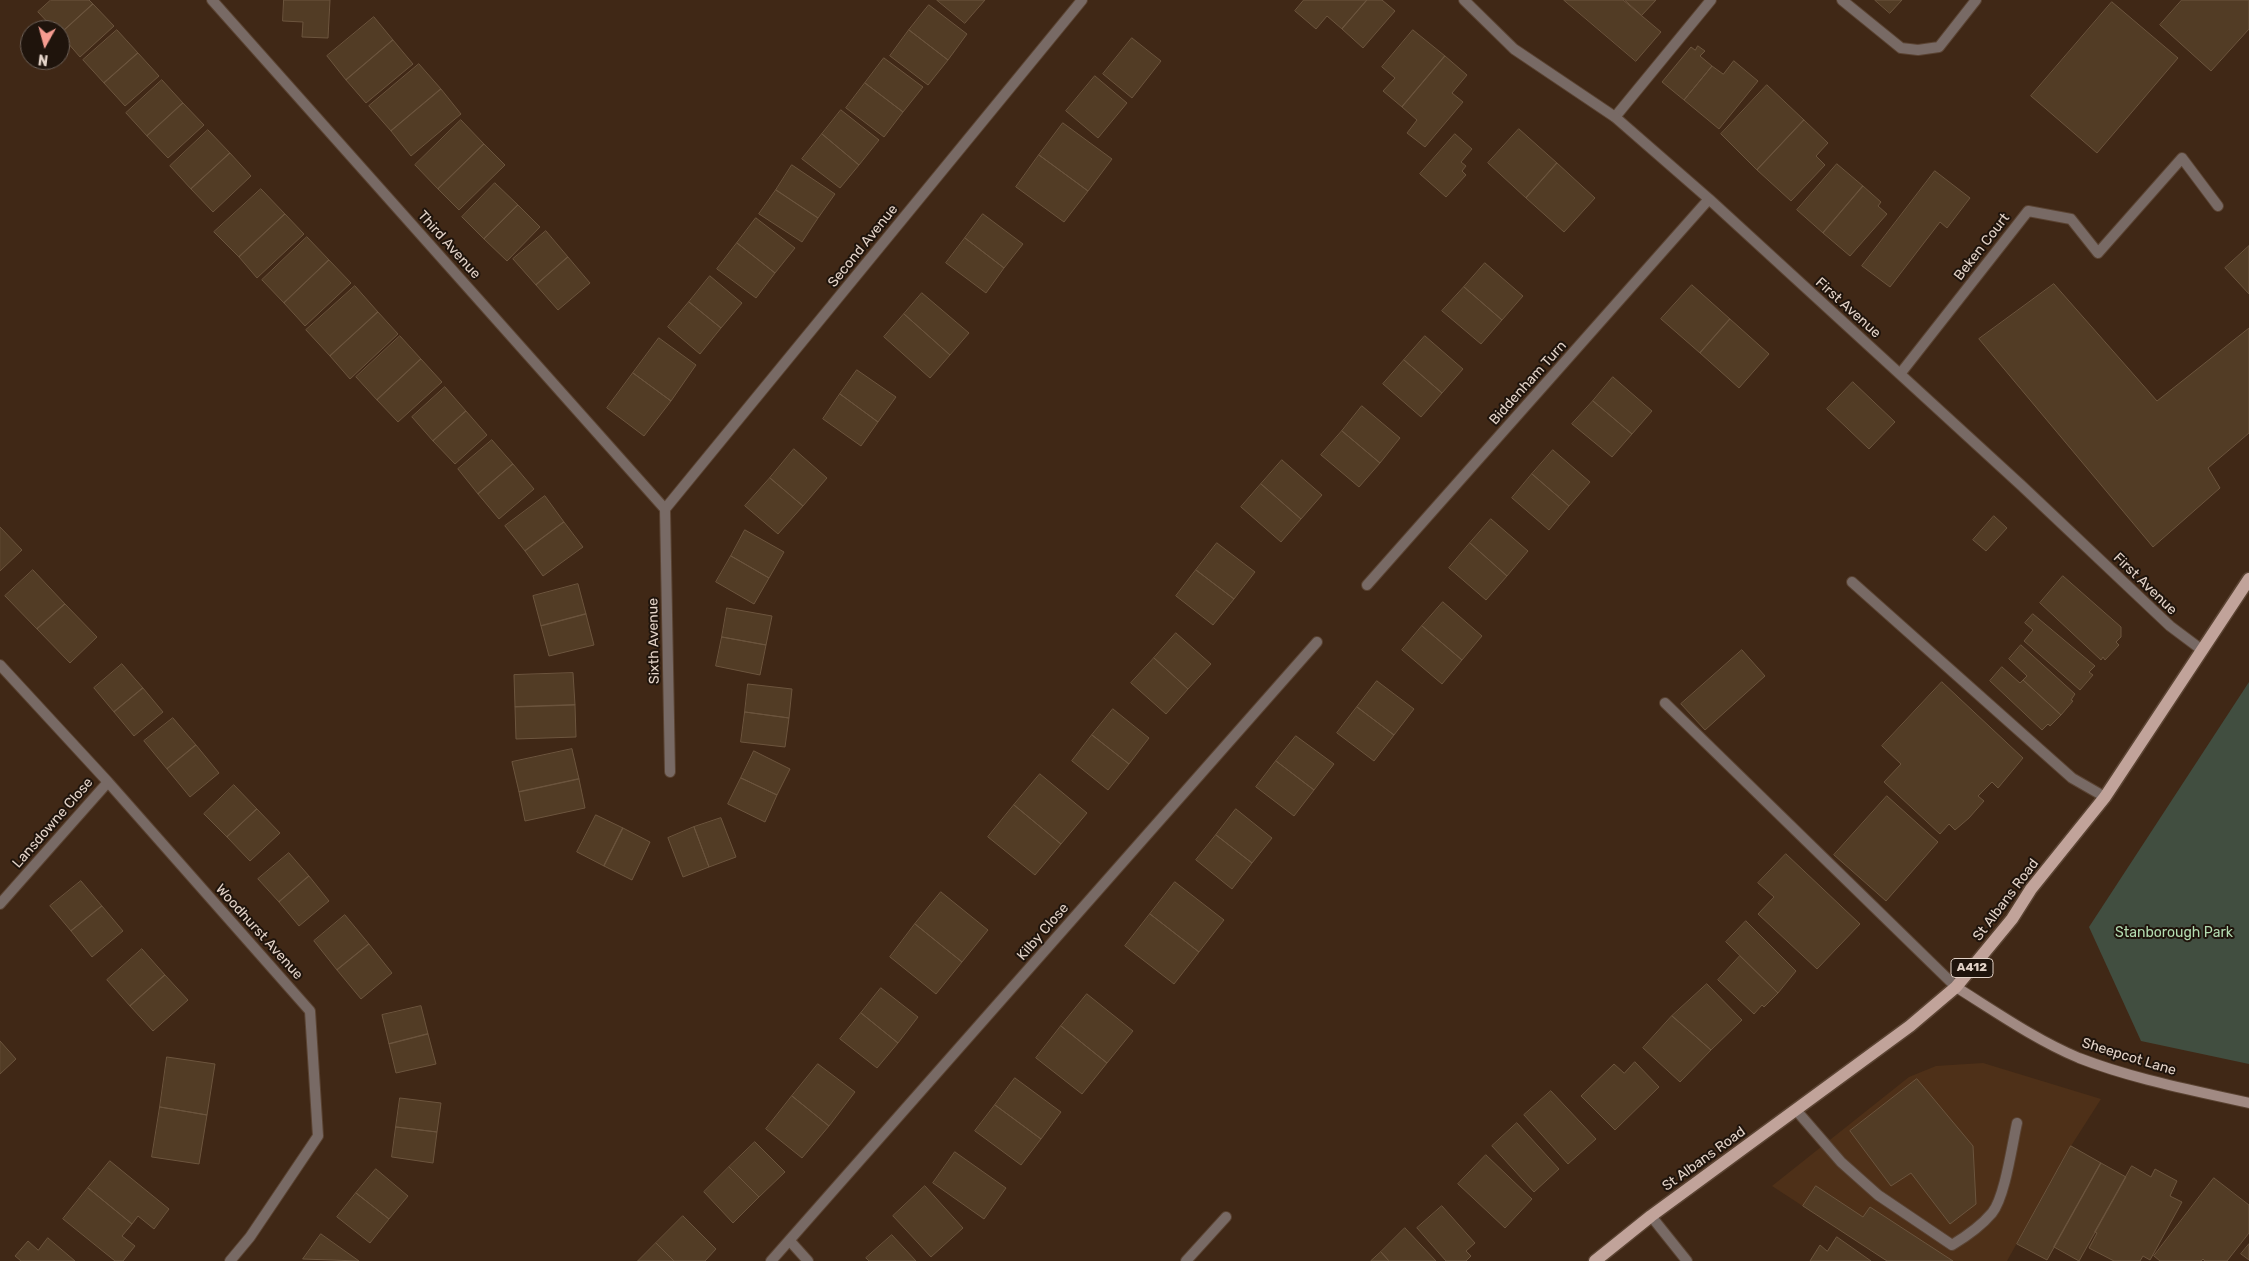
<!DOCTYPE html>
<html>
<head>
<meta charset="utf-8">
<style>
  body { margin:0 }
  #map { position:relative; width:2249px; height:1261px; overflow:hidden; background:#402816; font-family:Rubik,sans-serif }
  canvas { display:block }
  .north { position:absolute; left:20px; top:20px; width:50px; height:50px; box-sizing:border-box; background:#1f140c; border:1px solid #6d6057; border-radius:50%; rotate:187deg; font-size:14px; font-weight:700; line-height:20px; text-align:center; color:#e3d3c8 }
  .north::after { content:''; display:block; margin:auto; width:18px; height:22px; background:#f59c90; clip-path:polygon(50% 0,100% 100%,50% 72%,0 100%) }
</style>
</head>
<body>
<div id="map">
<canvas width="2249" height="1261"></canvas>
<div class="north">N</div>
</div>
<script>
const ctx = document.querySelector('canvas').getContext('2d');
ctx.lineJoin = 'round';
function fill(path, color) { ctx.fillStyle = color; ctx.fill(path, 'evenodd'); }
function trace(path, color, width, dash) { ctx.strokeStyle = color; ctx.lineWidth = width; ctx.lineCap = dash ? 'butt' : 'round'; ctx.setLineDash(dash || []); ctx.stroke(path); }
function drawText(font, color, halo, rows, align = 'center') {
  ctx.font = font + ' Rubik,sans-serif'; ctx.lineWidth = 4; ctx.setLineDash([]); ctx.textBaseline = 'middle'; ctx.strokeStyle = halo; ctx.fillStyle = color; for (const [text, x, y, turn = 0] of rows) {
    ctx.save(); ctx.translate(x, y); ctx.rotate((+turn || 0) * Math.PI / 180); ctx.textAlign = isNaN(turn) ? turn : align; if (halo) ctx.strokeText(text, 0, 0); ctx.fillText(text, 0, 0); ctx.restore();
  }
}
fill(new Path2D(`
  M1983 1063 2101 1099 2071 1146 2007 1261H1887L1772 1186 1909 1077 1936 1066Z`), '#4e3018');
fill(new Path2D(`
  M2249 682V1064L2141 1041 2089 927Z`), '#414e40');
const building = new Path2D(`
  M51 0H89L93 4 60 34V30H55L38 12Z
  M284 0H330L328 38 302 37 303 22 283 21Z
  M937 0H985L965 23Z
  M1304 0H1367L1342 29 1327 16 1316 29 1295 11Z
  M1367 0H1382L1395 11 1363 48 1342 29Z
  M1564 0H1623L1661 32 1636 61Z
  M1625 0H1656L1642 15Z
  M1875 0H1902L1890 13Z
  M2182 0H2249V29L2211 71 2160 25Z
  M2112 2 2178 58 2097 153 2031 96Z
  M93 4 114 26 80 57 60 34Z
  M929 5 967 34 948 60 909 30Z
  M374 17 393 40 346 80 327 56Z
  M117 30 138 53 104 83 83 60Z
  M909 30 948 60 928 85 890 56Z
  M1413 30 1445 56 1402 107 1383 91 1395 78 1382 67Z
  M1132 38 1161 61 1132 98 1103 74Z
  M393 40 413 64 366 103 346 80Z
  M1698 46 1705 51 1700 56 1712 66 1684 100 1662 82 1691 47 1695 50Z
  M138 53 159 76 125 106 104 83Z
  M1445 56 1467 75 1452 93 1463 102 1425 147 1407 133 1417 120 1402 107Z
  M884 58 923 87 903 112 865 83Z
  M1734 61 1758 81 1719 129 1684 100 1712 66 1723 74Z
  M419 64 441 89 391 131 369 106Z
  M1095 76 1127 103 1098 138 1066 111Z
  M162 80 183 103 147 136 126 113Z
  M865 83 903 112 884 137 846 108Z
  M1767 85 1804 120 1757 170 1721 134Z
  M441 89 461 114 411 156 391 131Z
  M183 103 204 125 168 158 147 136Z
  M841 110 879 140 859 165 822 134Z
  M461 120 484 144 438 189 415 165Z
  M1804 120 1828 143 1816 156 1825 165 1791 201 1757 170Z
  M1063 123 1112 159 1088 191 1039 155Z
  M1519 129 1557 163 1526 198 1488 163Z
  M208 130 230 153 191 189 170 166Z
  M822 134 859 165 840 188 802 159Z
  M1455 134 1472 149 1461 162 1466 166 1462 171 1466 175 1446 197 1420 174Z
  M484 144 505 165 459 210 438 189Z
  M230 153 251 176 213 212 191 189Z
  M1039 155 1088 191 1064 222 1016 187Z
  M1557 163 1595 198 1564 232 1526 198Z
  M1837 164 1863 186 1823 233 1797 210Z
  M792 165 835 194 818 218 776 190Z
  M1935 171 1970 198 1947 228 1940 222 1890 287 1862 266Z
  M495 183 518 205 484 239 462 217Z
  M1863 186 1881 202 1878 206 1887 214 1850 256 1823 233Z
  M261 189 285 214 239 257 214 232Z
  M776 190 818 218 802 242 759 214Z
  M518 205 540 227 507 261 484 239Z
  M285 214 304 234 257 278 239 257Z
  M983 214 1023 244 1004 268 965 238Z
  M756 218 795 248 775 273 737 243Z
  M546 231 568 257 536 285 513 259Z
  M307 237 329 260 284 303 262 280Z
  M965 238 1004 268 986 293 946 263Z
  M737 243 775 273 756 298 717 269Z
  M2249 246V294L2225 268Z
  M568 257 590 283 558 310 536 285Z
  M329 260 351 283 305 326 284 303Z
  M1485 263 1523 296 1502 320 1464 287Z
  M710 276 742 303 721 328 689 302Z
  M2054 284 2157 401 2249 328V433L2208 468 2220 488 2153 547 1979 339Z
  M1692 285 1730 319 1700 353 1661 319Z
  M355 286 378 312 330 356 306 330Z
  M1464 287 1502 320 1481 344 1442 311Z
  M922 293 969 333 950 355 904 314Z
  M689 302 721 328 700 354 668 327Z
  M378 312 398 334 350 379 330 356Z
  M904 314 950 355 930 378 884 337Z
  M1730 319 1769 354 1739 388 1700 353Z
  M400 336 421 359 377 400 356 377Z
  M1425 336 1463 369 1442 393 1404 360Z
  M659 338 696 365 671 401 633 373Z
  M421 359 442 382 398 422 377 400Z
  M1404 360 1442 393 1421 417 1383 384Z
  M857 370 896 397 878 422 840 394Z
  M633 373 671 401 644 436 607 408Z
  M1613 377 1652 411 1632 434 1593 401Z
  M1853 382 1895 422 1869 449 1827 409Z
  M445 387 466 411 433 441 412 417Z
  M840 394 878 422 861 446 823 419Z
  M1593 401 1632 434 1612 457 1572 424Z
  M1362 406 1400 438 1380 463 1342 431Z
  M466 411 487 435 455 464 433 441Z
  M1342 431 1380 463 1359 487 1321 455Z
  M492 440 513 464 478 494 458 469Z
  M794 449 827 478 803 506 770 478Z
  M1553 450 1590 482 1569 506 1532 474Z
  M1282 460 1322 495 1301 519 1261 484Z
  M513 464 534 489 499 519 478 494Z
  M1532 474 1569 506 1549 530 1512 498Z
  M770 478 803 506 778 534 745 506Z
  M1261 484 1301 519 1281 542 1241 507Z
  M545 496 564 522 525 551 505 526Z
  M1994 516 2007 528 1986 551 1973 540Z
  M1491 519 1528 551 1507 576 1470 543Z
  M564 522 583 547 543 576 525 551Z
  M0 527 22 550 0 571Z
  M745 530 784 552 769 578 731 556Z
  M1217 543 1255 572 1234 599 1196 570Z
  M1470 543 1507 576 1486 600 1449 568Z
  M731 556 769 578 754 604 716 582Z
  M33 570 65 604 37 629 5 596Z
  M1196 570 1234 599 1213 625 1176 596Z
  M2063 576 2121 627V637L2116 642 2119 645 2105 660 2103 657 2101 660 2040 603Z
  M578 584 586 614 541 626 533 596Z
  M1443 602 1482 636 1462 660 1422 626Z
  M65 604 97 637 70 663 37 629Z
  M727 608 772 616 766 645 722 637Z
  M586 614 594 645 549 656 541 626Z
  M2033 614 2095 666 2089 672 2093 675 2080 690 2024 641 2033 630 2025 623Z
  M1422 626 1462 660 1442 684 1402 650Z
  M1176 633 1211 664 1188 689 1154 658Z
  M722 637 766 645 760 675 716 666Z
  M2021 645 2075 694 2071 700 2073 701 2061 715 2023 680 2027 676 2009 659Z
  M1742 650 1765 676 1705 730 1681 704Z
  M1154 658 1188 689 1166 714 1131 683Z
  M122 664 143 688 114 712 94 688Z
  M2002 667 2020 683 2023 680 2061 715 2050 726 2048 724 2042 730 1990 681Z
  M573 673 575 705 515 707 514 675Z
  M1377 681 1414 709 1394 735 1357 707Z
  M1942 682 2023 758 1998 788 1992 782 1978 796 1984 801 1969 818 1955 830 1949 824 1940 834 1884 782 1901 764 1882 746Z
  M748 684 792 689 789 718 745 712Z
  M143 688 163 712 134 736 114 712Z
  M575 705 576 737 516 739 515 707Z
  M1357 707 1394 735 1374 761 1337 733Z
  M1113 709 1149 738 1129 764 1092 735Z
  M745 712 789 718 785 747 741 742Z
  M173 718 196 745 167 769 144 741Z
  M1092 735 1129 764 1108 790 1072 761Z
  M1296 736 1334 764 1314 790 1276 761Z
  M196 745 219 773 190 797 167 769Z
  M572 749 579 779 519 792 512 762Z
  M754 751 790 769 777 795 741 778Z
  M1276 761 1314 790 1294 816 1256 787Z
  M1040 774 1087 813 1061 844 1014 805Z
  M741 778 777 795 765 822 728 804Z
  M579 779 585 808 525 821 519 792Z
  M234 785 257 809 227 837 204 814Z
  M1887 796 1938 842 1886 901 1834 855Z
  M1014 805 1061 844 1035 875 988 837Z
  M257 809 280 833 250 861 227 837Z
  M1236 809 1272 838 1252 863 1216 835Z
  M596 815 623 828 604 866 577 852Z
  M721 818 736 857 709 867 694 827Z
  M694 827 709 867 683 877 668 838Z
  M623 828 650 842 632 880 604 866Z
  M1216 835 1252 863 1232 889 1196 860Z
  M289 853 309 876 279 902 258 879Z
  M1786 854 1860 924 1817 969 1758 914 1774 897 1758 883Z
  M309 876 329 901 299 926 279 902Z
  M81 881 102 906 71 931 50 906Z
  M1175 882 1224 920 1199 952 1150 914Z
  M941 892 988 930 962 962 915 924Z
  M102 906 123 931 92 957 71 931Z
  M1150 914 1199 952 1174 984 1125 946Z
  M345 915 369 944 337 970 314 941Z
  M1746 921 1796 971 1778 993 1726 942Z
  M915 924 962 962 936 994 890 957Z
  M369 944 392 973 361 999 337 970Z
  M142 949 165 975 130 1006 107 980Z
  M1740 956 1778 993 1764 1007 1762 1005 1754 1014 1718 980Z
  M165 975 188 1000 153 1031 130 1006Z
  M1707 984 1742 1020 1711 1050 1672 1016Z
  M881 988 918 1017 898 1043 861 1013Z
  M1087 994 1133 1031 1107 1063 1061 1026Z
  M421 1006 428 1034 389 1044 382 1015Z
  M861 1013 898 1043 877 1068 840 1039Z
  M1672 1016 1711 1050 1680 1082 1643 1048Z
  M1061 1026 1107 1063 1082 1094 1036 1058Z
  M428 1034 436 1064 396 1073 389 1044Z
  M0 1041 16 1059 0 1074Z
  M167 1057 215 1064 207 1115 160 1107Z
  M1635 1062 1659 1087 1615 1130 1581 1096 1614 1064 1624 1073Z
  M818 1064 855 1092 829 1126 792 1096Z
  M1015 1078 1061 1112 1041 1139 995 1105Z
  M1917 1079 1973 1146 1976 1204 1950 1224 1911 1173 1891 1186 1850 1131Z
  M1551 1091 1596 1139 1568 1164 1524 1115Z
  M792 1096 829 1126 802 1158 766 1129Z
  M400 1098 441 1103 437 1132 396 1127Z
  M995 1105 1041 1139 1021 1165 975 1131Z
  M160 1107 207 1115 199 1164 152 1157Z
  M1517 1123 1559 1169 1534 1192 1492 1146Z
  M396 1127 437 1132 433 1163 392 1157Z
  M755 1142 785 1172 759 1197 729 1167Z
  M2071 1146 2101 1163 2047 1260 2017 1244Z
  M955 1152 1006 1188 984 1219 933 1183Z
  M1486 1155 1532 1199 1505 1228 1458 1184Z
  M110 1161 169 1209 154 1229 138 1216 132 1224 88 1188Z
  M2101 1163 2126 1177 2079 1261 2054 1247Z
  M2132 1166 2151 1177 2155 1169 2177 1181 2170 1196 2182 1202 2150 1260 2143 1256 2140 1261H2114L2089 1248 2097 1233 2095 1232Z
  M729 1167 759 1197 733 1223 704 1192Z
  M376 1169 408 1196 389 1219 356 1193Z
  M2214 1178 2249 1205V1233L2227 1261H2205L2203 1259 2201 1261H2160L2154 1256Z
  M925 1186 963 1228 931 1257 893 1216Z
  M1816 1186 1863 1217 1870 1207 1953 1261H1887L1803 1206Z
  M88 1188 132 1224 122 1236 135 1246 123 1261H115L63 1219Z
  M356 1193 389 1219 370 1243 337 1217Z
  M1442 1206 1475 1243 1466 1251 1471 1256 1466 1261H1446L1417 1228Z
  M683 1216 716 1249 705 1261H674L656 1243Z
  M1405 1228 1436 1261H1389L1381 1252Z
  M321 1234 359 1261 303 1259Z
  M892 1235 916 1261H869L866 1258Z
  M1837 1237 1871 1261H1810L1820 1245 1827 1251Z
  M48 1238 75 1261H21L15 1256 28 1241 38 1250Z
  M656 1243 674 1261H638Z
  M2249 1244V1260L2241 1254Z
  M1381 1252 1389 1261H1371Z`);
fill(building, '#523c25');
trace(building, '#6c553e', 1);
const lane = new Path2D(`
  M1842 0 1901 48 1918 50 1939 47 1976 0
  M1615 117 1711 0
  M1852 582 2072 778 2105 797
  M1665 703 1956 987
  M1796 1110 1841 1162 1878 1195 1952 1245C1967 1236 1981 1226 1992 1213 2005 1197 2012 1145 2017 1123
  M1186 1261 1226 1217`);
const street = new Path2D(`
  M212 0 665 509
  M1464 0 1514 49 1615 117 1709 199 2022 486 2170 626 2202 650
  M1900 374 2028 211 2071 219 2098 253 2182 158 2218 206
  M665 509 1082 0
  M665 509 670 772
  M1367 585 1709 199
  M0 665 108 782 310 1011 318 1136 250 1237 230 1261
  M0 904 108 782
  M1651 1216 1687 1261
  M790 1241 808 1261
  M771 1261 1317 642`);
const secondary = new Path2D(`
  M1956 987C1996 1012 2036 1040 2079 1058 2133 1079 2192 1090 2249 1103`);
const primary = new Path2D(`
  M1595 1261 1651 1216 1910 1026 1956 987 2012 919 2031 889 2105 797 2249 579`);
trace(lane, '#5a4332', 12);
trace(street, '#5a4332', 12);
trace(secondary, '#5a4332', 12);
trace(primary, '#5a4332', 15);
trace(lane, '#786a65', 10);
trace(street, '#786a65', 10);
trace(secondary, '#a18a83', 10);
trace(primary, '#c1a39a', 12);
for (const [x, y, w] of [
  [1972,968,42]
]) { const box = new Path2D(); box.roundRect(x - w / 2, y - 9.5, w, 19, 4); ctx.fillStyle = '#1f140c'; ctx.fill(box); trace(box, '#e3d3c8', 1); }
drawText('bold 12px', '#e3d3c8', null, [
  ["A412",1972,968]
]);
drawText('14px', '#e3d3c8', '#1f140c', [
  ["Third Avenue",449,245,48],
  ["Second Avenue",863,246,-51],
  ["Beken Court",1982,247,-52],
  ["First Avenue",1848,308,42],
  ["Biddenham Turn",1528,383,-48],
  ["First Avenue",2145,584,44],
  ["Sixth Avenue",654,641,-91],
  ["Lansdowne Close",53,823,-49],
  ["St Albans Road",2006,900,-53],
  ["Woodhurst Avenue",259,932,48],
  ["Kilby Close",1043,932,-49],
  ["Sheepcot Lane",2129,1057,17],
  ["St Albans Road",1704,1159,-36]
]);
drawText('14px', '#b3dcb1', '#1f140c', [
  ["Stanborough Park",2174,933]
]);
</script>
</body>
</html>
